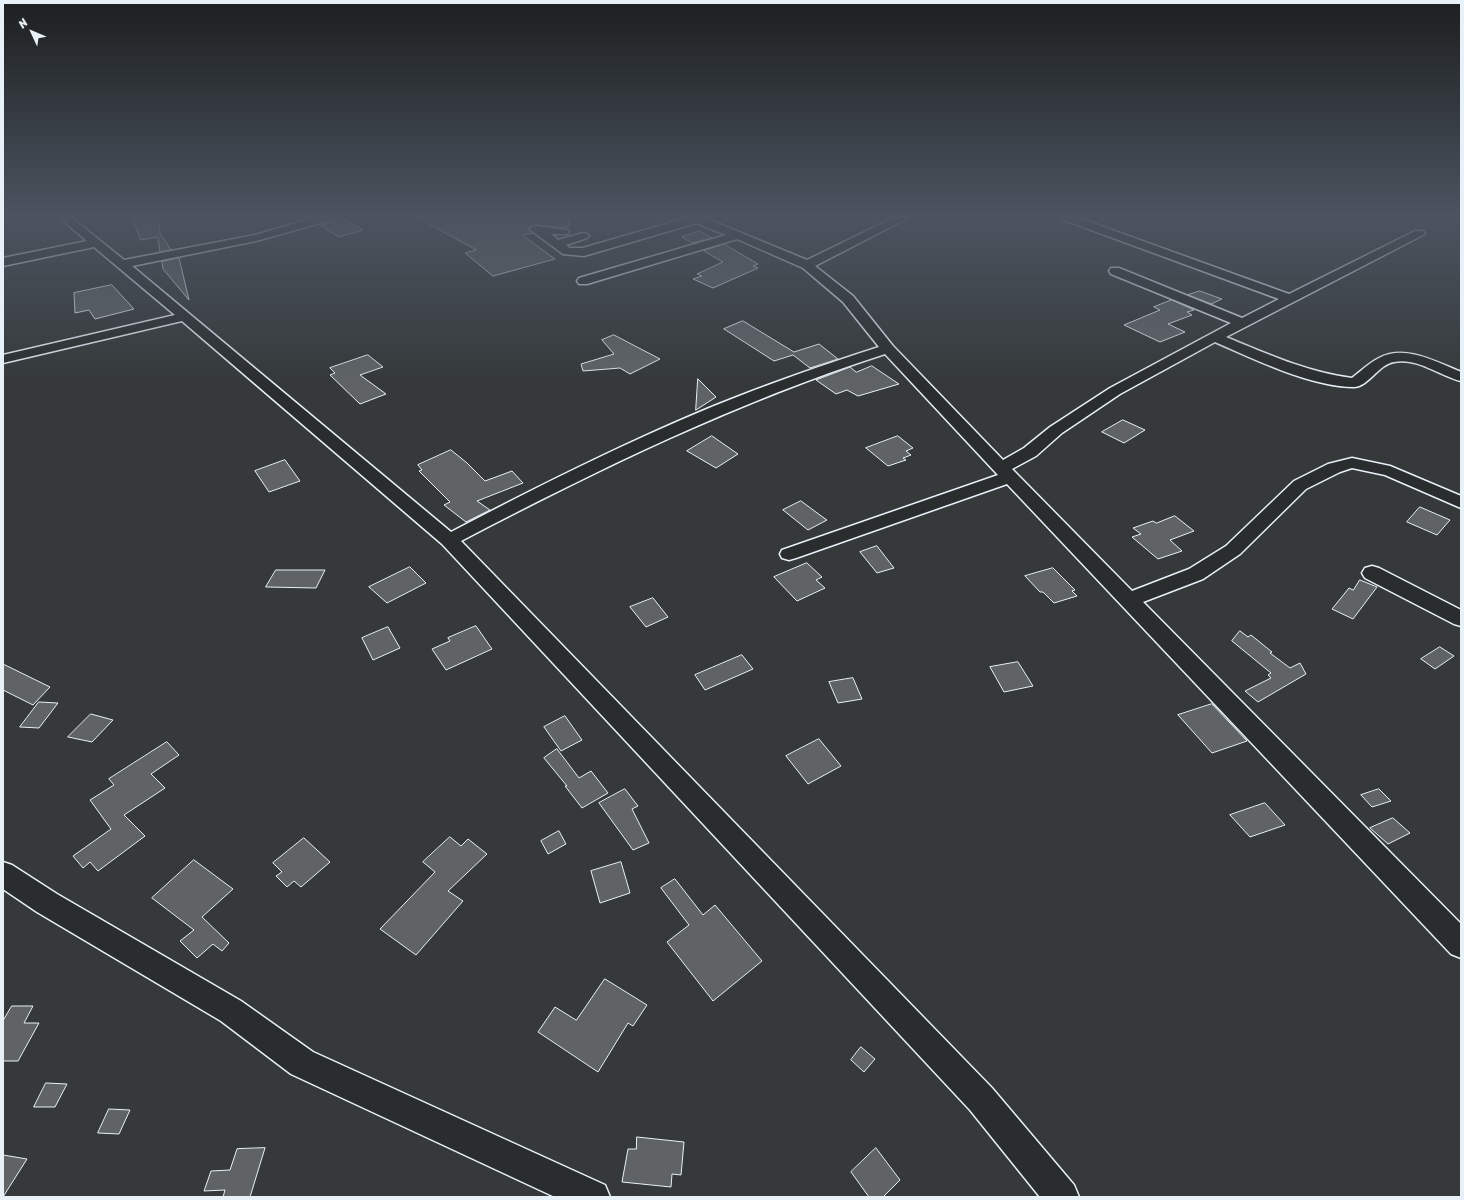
<!DOCTYPE html>
<html>
<head>
<meta charset="utf-8">
<style>
  body { margin:0 }
  #map { position:relative; width:1464px; height:1200px; overflow:hidden; background:#35393a; font-family:Sriracha,sans-serif }
  canvas { display:block }
  .frame { position:absolute; inset:0; border:4px solid #e8f1f8; pointer-events:none }
  .north { position:absolute; left:12px; top:12px; width:40px; height:40px; -webkit-text-stroke:3px #2a2d2e; paint-order:stroke; rotate:314deg; font-size:11px; font-weight:700; line-height:16px; text-align:center; color:#e8f1f8 }
  .north::after { content:''; display:block; margin:auto; width:14px; height:18px; background:#e8f1f8; clip-path:polygon(50% 0,100% 100%,50% 72%,0 100%) }
</style>
</head>
<body>
<div id="map">
<canvas width="1464" height="1200"></canvas>
<div class="frame"></div>
<div class="north">N</div>
</div>
<script>
const ctx = document.querySelector('canvas').getContext('2d');
ctx.lineJoin = 'round';
function fill(path, color) { ctx.fillStyle = color; ctx.fill(path, 'evenodd'); }
function trace(path, color, width, dash) { ctx.strokeStyle = color; ctx.lineWidth = width; ctx.lineCap = dash ? 'butt' : 'round'; ctx.setLineDash(dash || []); ctx.stroke(path); }
const building = new Path2D(`
  M133 218H158L160 233 171 250 160 252 158 237 141 240Z
  M418 218H569L570 226 562 228 536 225 531 226 528 229 533 233 522 235 555 259 493 276 465 253 476 250Z
  M344 219 363 230 339 237 321 226Z
  M700 231 712 238 692 243 682 237Z
  M724 244 758 264 753 266 758 268 713 288 693 279 702 276 697 274 723 262 704 251Z
  M179 258 189 300 163 269 162 262Z
  M112 285 134 309 95 319 89 310 75 313 74 293Z
  M1200 291 1222 299 1211 304 1188 295Z
  M1172 300 1194 310 1187 312 1192 315 1168 324 1185 332 1160 342 1124 325 1160 310 1154 307Z
  M743 321 794 352 819 344 838 359 810 368 793 355 774 361 724 329Z
  M614 335 660 359 630 374 620 368 583 371 581 364 614 354 602 340Z
  M368 355 383 367 360 375 386 394 360 404 330 375 335 373 330 368Z
  M872 366 899 384 858 396 847 390 836 394 816 380 850 367 856 372Z
  M698 379 716 397 696 410Z
  M1123 420 1145 430 1124 443 1102 432Z
  M712 436 738 454 716 468 687 451Z
  M898 436 913 448 906 451 911 455 903 458 906 460 888 466 866 448Z
  M451 450 467 463 485 481 512 471 523 483 477 501 490 510 466 522 444 505 450 502 419 471 422 470 418 465Z
  M285 460 300 481 269 492 255 471Z
  M801 501 824 518 827 520 808 530 783 510Z
  M1420 507 1450 520 1437 535 1407 522Z
  M1175 516 1194 531 1170 540 1182 551 1158 559 1132 537 1141 534 1133 528 1153 521 1156 523Z
  M877 546 894 568 877 573 860 552Z
  M807 563 822 577 816 580 825 588 797 601 774 577Z
  M410 567 426 583 387 603 369 587Z
  M1053 568 1075 590 1072 591 1077 596 1054 603 1043 592H1040L1025 576Z
  M276 570H325L316 588 266 587Z
  M1360 580 1377 587 1353 619 1332 609 1349 588 1353 590Z
  M653 598 668 617 646 627 630 607Z
  M476 626 492 649 446 670 432 649 450 641 448 638Z
  M388 627 400 648 373 660 362 638Z
  M1240 631 1248 637 1251 635 1272 652 1270 653 1290 668 1300 663 1306 674 1258 702 1245 691 1271 678 1268 675 1271 673 1232 641Z
  M1440 647 1454 656 1435 669 1421 659Z
  M742 655 753 669 705 690 695 675Z
  M1018 662 1033 686 1004 692 990 667Z
  M3 664 50 687 33 705 3 690Z
  M853 678 862 699 838 703 829 682Z
  M39 702 58 703 39 728 20 727Z
  M1212 704 1247 741 1212 753 1178 715Z
  M91 714 113 720 92 742 68 737Z
  M565 716 582 740 561 751 544 727Z
  M819 739 841 766 808 784 786 756Z
  M167 742 179 755 151 774 165 788 124 815 145 836 98 871 90 862 83 868 73 856 111 829 90 800 114 785 109 779Z
  M557 749 579 778 591 771 608 793 582 808 565 786H567L544 758Z
  M625 789 638 806 632 809 649 843 633 850 599 803Z
  M1379 789 1391 801 1372 807 1361 795Z
  M1265 803 1285 825 1250 837 1230 815Z
  M1393 818 1410 833 1388 844 1370 828Z
  M559 831 566 844 548 854 541 841Z
  M450 837 461 846 468 839 487 854 448 891 463 901 416 955 380 929 435 872 423 862Z
  M304 838 330 862 301 887 294 881 287 887 276 876 282 872 273 863Z
  M194 860 233 889 202 917 229 943 222 951 213 944 197 958 180 941 194 930 152 898Z
  M621 862 630 893 600 903 591 871Z
  M675 879 703 915 715 905 762 961 713 1001 667 942 689 925 661 888Z
  M605 979 647 1005 633 1026 628 1023 598 1072 538 1032 555 1007 576 1020Z
  M12 1006H33L24 1023H39L18 1061H3V1021Z
  M861 1047 875 1059 864 1072 851 1060Z
  M46 1083 67 1084 55 1107H34Z
  M109 1109 130 1110 119 1134 98 1133Z
  M637 1137 684 1142 681 1175 672 1174 671 1187 622 1182 628 1149H636Z
  M265 1148 250 1197H223L225 1190 204 1191 211 1171 230 1170 237 1149Z
  M876 1148 900 1180 883 1197H869L851 1172Z
  M3 1155 27 1159 3 1197Z`);
fill(building, '#5f6365');
trace(building, '#e8f1f8', 1);
const minor = new Path2D(`
  M60 218H72L124 260 255 235 313 218H332L331 220 256 241 132 266 451 532C537 487 624 443 714 406 768 384 823 365 879 347L843 302 803 268 737 239 587 284H579L577 281 579 278 726 235 696 223 584 256 563 254 532 231 530 229 532 227 536 226 567 230 569 232 567 234H551L558 240 583 233 587 234 589 236 587 238 566 245 570 248H583L686 218H705L807 260 893 218H908L815 266 853 296 893 346 1003 460 1024 448 1050 427 1110 388 1231 323 1111 274 1109 271 1111 268H1119L1242 318 1279 299 1064 220 1063 218H1079L1289 294 1415 231H1423L1425 233 1423 235 1226 337C1267 354 1307 372 1352 378 1361 371 1369 363 1379 358 1405 344 1436 362 1461 372V381C1440 376 1417 357 1394 362 1379 364 1368 387 1354 387 1311 387 1254 359 1215 342L1120 394 1062 433 1036 456 1012 469 1132 591 1189 569 1226 546 1294 481 1328 464 1352 458 1390 466 1461 496V508L1385 475 1352 468 1340 472 1306 489 1240 554 1203 579 1143 602 1461 924V958L1451 954 1007 484 796 558 789 560 782 558 780 554 782 550 998 475 885 354C736 402 599 469 461 541L992 1088 1074 1185 1079 1197H1040L970 1110 442 544 182 321 3 363V355L175 315 94 247 3 266V258L87 241Z
  M1372 566 1379 568 1461 610V626L1454 624 1365 578 1362 573 1365 568Z
  M3 862 12 865 57 894 241 1001 313 1052 605 1185 610 1197H555L291 1074 221 1021 37 912 3 889Z`);
trace(minor, '#e8f1f8', 3);
fill(minor, '#2a2d2e');
const sky = ctx.createLinearGradient(0, 0, 0, 386);
sky.addColorStop(0, '#1d1f20');
sky.addColorStop(0.56, '#4b5460');
sky.addColorStop(1, '#4b546000');
ctx.fillStyle = sky;
ctx.fillRect(0, 0, 1464, 386);
</script>
</body>
</html>
